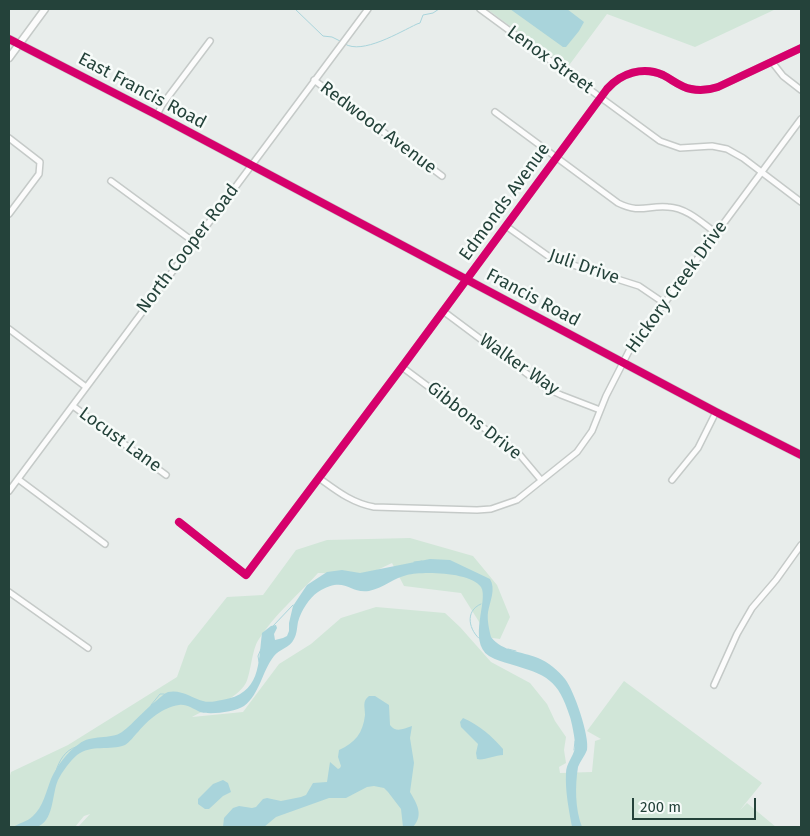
<!DOCTYPE html>
<html>
<head>
<meta charset="utf-8">
<style>
  body { margin:0 }
  #map { position:relative; width:810px; height:836px; overflow:hidden; background:#e8edeb; font-family:"Fira Sans",sans-serif }
  canvas { display:block }
  .frame { position:absolute; inset:0; border:10px solid #24423a; pointer-events:none }
  .scale { position:absolute; left:632px; top:798px; width:124px; height:22px; box-sizing:border-box; border:2px solid #24423a; border-top:0; padding-left:6px; font-size:15px; line-height:18px; white-space:nowrap; color:#24423a; -webkit-text-stroke:4px #f7fbf9; paint-order:stroke }
</style>
</head>
<body>
<div id="map">
<canvas width="810" height="836"></canvas>
<div class="frame"></div>
<div class="scale">200 m</div>
</div>
<script>
const ctx = document.querySelector('canvas').getContext('2d');
ctx.lineJoin = 'round';
function fill(path, color) { ctx.fillStyle = color; ctx.fill(path, 'evenodd'); }
function trace(path, color, width, dash) { ctx.strokeStyle = color; ctx.lineWidth = width; ctx.lineCap = dash ? 'butt' : 'round'; ctx.setLineDash(dash || []); ctx.stroke(path); }
function drawText(font, color, halo, rows, align = 'center') {
  ctx.font = font + ' "Fira Sans",sans-serif'; ctx.lineWidth = 5; ctx.setLineDash([]); ctx.textBaseline = 'middle'; ctx.strokeStyle = halo; ctx.fillStyle = color; for (const [text, x, y, turn = 0] of rows) {
    ctx.save(); ctx.translate(x, y); ctx.rotate((+turn || 0) * Math.PI / 180); ctx.textAlign = isNaN(turn) ? turn : align; if (halo) ctx.strokeText(text, 0, 0); ctx.fillText(text, 0, 0); ctx.restore();
  }
}
fill(new Path2D(`
  M487 9H776L695 47 607 14 567 68Z
  M410 538 473 556 497 585 510 617 500 639 485 637 481 625 461 593 404 586 392 563 369 574 318 573C299 594 274 615 259 639 251 650 251 678 244 686 231 703 209 707 192 717L243 712 279 664 311 644 341 618 376 607 445 613 460 627 491 662 530 683 547 704 555 721 566 737 564 750 566 763 559 767 560 773 592 772 595 741 601 739 587 731 624 681 762 783 740 810 747 803 776 827H78L90 814 84 816 75 827H9V779L11 772 68 745 177 677 188 646 227 597 263 595 296 550 327 540Z`), '#d1e6d8');
fill(new Path2D(`
  M510 9H567L584 22 579 31 566 47H563Z
  M430 559 450 560 490 579C496 589 490 601 488 612 487 620 489 629 491 637 503 652 521 651 538 658 548 662 559 671 565 679 574 690 590 737 587 750 585 756 580 761 578 767 575 786 575 809 582 827H572C569 810 565 791 566 773 566 764 573 757 575 748 576 743 572 723 570 717 558 679 547 675 510 664 503 662 496 660 489 656 467 641 489 600 481 587 471 572 422 571 407 575 394 578 383 588 369 591 348 594 346 575 318 592 309 598 301 611 298 622 297 627 297 634 294 639 290 648 279 649 274 656 262 671 260 694 244 706 235 712 210 715 200 712 193 709 187 704 179 705 163 707 148 720 138 732 134 736 130 742 125 745 110 751 91 744 77 755 70 761 62 772 58 780 52 793 54 823 36 827 29 829 20 827 13 827 19 823 27 822 33 816 43 807 46 792 51 779 57 766 67 752 79 744 91 734 111 740 122 732 134 723 144 710 156 701 160 698 163 694 168 692 181 689 192 698 203 701 209 703 216 701 222 700 261 694 258 664 262 633L271 626 276 625 277 628 274 634 275 640 283 638 287 636 289 631V623L293 606 307 585 327 572 342 570 360 573Z
  M369 696H375L389 705 390 725C396 733 403 729 412 726L410 738 414 763 410 792C417 804 424 815 413 827H403L401 809 388 792 384 788 374 786 367 787 346 798H329L276 817 264 827H223L224 818 233 808 239 806 252 808 256 807 263 799 267 798 281 801 301 797 306 795 313 783 327 782 330 762 338 769 340 768 341 766 338 757 339 750C355 743 363 733 365 715 365 707 362 701 369 696Z
  M463 718C479 725 492 736 503 749V755C495 755 483 761 477 759L476 753 478 744 461 727 460 722Z
  M223 780 228 783 231 792 223 796 209 809H205L198 804V799L213 784Z`), '#a9d4db');
trace(new Path2D(`
  M295 9 323 36 332 37 340 41
  M345 44C362 55 400 32 417 24L420 23 423 15 433 13 439 9
  M414 562 422 561
  M481 604C464 611 469 631 481 640
  M273 626 293 605
  M508 649 516 651
  M259 662 258 656 261 649
  M151 705 160 694H164
  M574 750 575 741
  M56 771C59 761 65 750 76 747`), '#a9d4db', 1);
const minor = new Path2D(`
  M480 9 660 141 680 148 712 146 727 149 743 158 801 202
  M772 62 783 76 801 90
  M314 80 442 176
  M495 112 618 203C640 214 648 205 668 207 687 208 701 222 716 233
  M157 115 162 105 210 41
  M9 138 40 162 39 174 9 214
  M111 181 194 242
  M506 226 551 258 639 286 664 303
  M443 311 546 388 561 395 600 410
  M9 329 86 387
  M402 367 520 455 541 480
  M73 406 166 475
  M319 478C337 491 352 503 374 507L477 510 491 509 517 500 577 452 592 431 606 396 629 351 801 119
  M18 479 105 544
  M672 480 698 448 716 412
  M9 491 368 9
  M179 522 246 575 402 367 607 89C621 73 643 66 663 75 673 80 680 87 691 89 700 91 709 90 718 87L801 48
  M9 592 88 648
  M714 685 737 634 752 608 776 580 801 545`);
const tertiary = new Path2D(`
  M9 39 157 115 716 412 801 455
  M9 58 45 9`);
trace(minor, '#c5cac8', 8);
trace(tertiary, '#c5cac8', 9);
trace(minor, '#fcfcfc', 5);
trace(tertiary, '#fcfcfc', 6);
trace(new Path2D(`
  M9 39 157 115 716 412 801 455
  M179 522 246 575 402 367 607 89C621 73 643 66 663 75 673 80 680 87 691 89 700 91 709 90 718 87L801 48`), '#d6006c', 8);
drawText('18px', '#24423a', '#f7fbf9', [
  ["Lenox Street",550,60,36],
  ["East Francis Road",142,91,28],
  ["Redwood Avenue",378,128,37],
  ["Edmonds Avenue",505,202,-54],
  ["North Cooper Road",188,249,-53],
  ["Juli Drive",584,267,19],
  ["Hickory Creek Drive",677,287,-54],
  ["Francis Road",533,298,28],
  ["Walker Way",519,365,35],
  ["Gibbons Drive",474,421,38],
  ["Locust Lane",120,440,36]
]);
</script>
</body>
</html>
